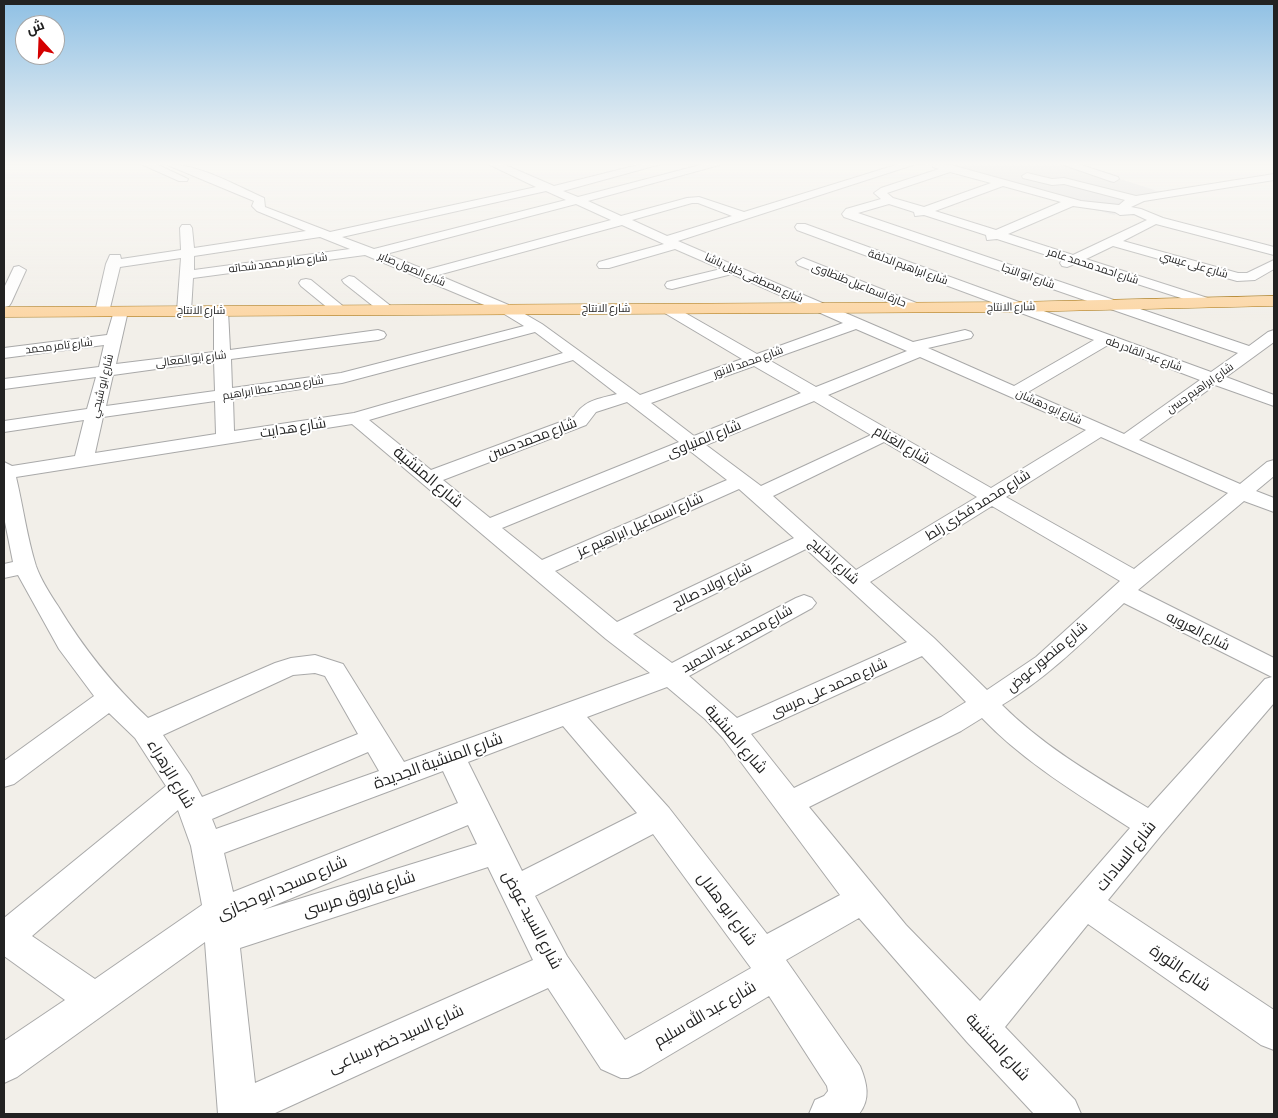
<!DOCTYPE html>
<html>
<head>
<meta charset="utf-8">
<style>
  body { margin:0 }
  #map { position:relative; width:1278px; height:1118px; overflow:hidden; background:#f2efe9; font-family:"Asap Condensed",Cairo,sans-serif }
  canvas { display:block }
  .frame { position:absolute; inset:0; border:5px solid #222; pointer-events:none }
  .north { position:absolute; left:15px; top:15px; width:50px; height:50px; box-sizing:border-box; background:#fff; border:1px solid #a7a7a7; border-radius:50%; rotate:340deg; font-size:14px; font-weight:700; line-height:20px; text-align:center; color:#222 }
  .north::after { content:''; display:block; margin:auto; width:18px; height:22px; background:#d40000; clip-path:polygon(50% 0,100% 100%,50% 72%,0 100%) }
</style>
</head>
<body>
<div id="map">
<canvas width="1278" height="1118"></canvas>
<div class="frame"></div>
<div class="north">ش</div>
</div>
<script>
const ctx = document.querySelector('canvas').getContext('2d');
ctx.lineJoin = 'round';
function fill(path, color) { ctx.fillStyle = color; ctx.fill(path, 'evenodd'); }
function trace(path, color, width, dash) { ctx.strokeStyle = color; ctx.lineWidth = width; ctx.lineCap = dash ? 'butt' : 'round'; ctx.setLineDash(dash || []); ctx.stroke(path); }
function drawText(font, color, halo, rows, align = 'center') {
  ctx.font = font + ' "Asap Condensed",Cairo,sans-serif'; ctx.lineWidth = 4; ctx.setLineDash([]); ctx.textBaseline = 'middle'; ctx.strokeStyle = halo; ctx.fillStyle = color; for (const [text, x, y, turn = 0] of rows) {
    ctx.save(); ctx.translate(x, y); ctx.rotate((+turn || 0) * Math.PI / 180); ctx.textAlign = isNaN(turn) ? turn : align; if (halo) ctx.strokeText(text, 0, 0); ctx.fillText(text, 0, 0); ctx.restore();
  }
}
fill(new Path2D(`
  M926 164H1074L1170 195 1145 200 1114 215Z`), '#e0dfdf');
const street = new Path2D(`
  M141 164H156L188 179 187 181H179Z
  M165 164C199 164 233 184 264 198L265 207 330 232 536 187 488 164H503L554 186 642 164H661L563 191 578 197 704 164H723L588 201 621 216 687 198 699 197 744 212 899 164H916L678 241 913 342 965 330 971 332 973 335 971 338 928 348 1014 386 1094 340 797 230 795 227 797 224H805L1211 372 1238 353 844 217 842 214 846 209 881 199 874 193 881 188 939 169 933 167 932 164 951 165 1081 201 1119 205 1125 200 1064 184 1052 185 1023 178 1022 176 1027 173 1052 179 1064 178 1136 196 1274 174V180L1144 201 1131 207 1141 209 1163 218 1274 247V255L1156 224 1123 241 1238 273H1247L1274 260V269L1255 280 1237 281 1113 246 1086 259 1214 300 1216 303 1214 306 1209 307 1075 264 1067 267 1062 266 1060 263 1062 260 997 239 987 240 986 235 924 215 915 216 914 212 889 204 858 213 1249 346 1268 332 1274 330V342L1226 377 1274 395V406L1215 385 1139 440 1240 484 1267 462 1274 460V476L1256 491 1274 498V512L1244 501 1138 590 1274 658V703L1162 834 1108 900 1274 1010V1050L1261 1045 1088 924 1005 1027 1075 1100 1081 1114H1034L967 1042 859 918 786 960 860 1066C867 1083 871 1099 859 1114H809L815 1100 824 1096 828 1091 827 1086 769 996 641 1072 628 1078H621L601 1069 548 988 273 1114H218L205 942 17 1077 4 1083V1041L65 1000 4 956V918L166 786 135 738 109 713 14 784 4 787V761L94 696 59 649 18 575 4 578V564L13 562 4 517V462L12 466 75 456 84 420 4 432V421L87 409 96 377 4 389V379L99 367 104 345 4 358V348L107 335 114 311 116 308H126L128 311 116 364 214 352V311L216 308H226L228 311 230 350 378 330 384 332 386 335 384 338 378 340 231 359 232 388 341 373 524 326 501 312 365 255 193 278 191 311 189 314H179L177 311 181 258 120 267 109 312 107 315H97L95 312 106 264 110 255H120L121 259 181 250 180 228 182 225H190L192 228 194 248 306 231 257 211 252 206 254 201ZM950 172 991 183 924 207 893 198 887 193ZM1003 186 1061 202 996 230 935 211ZM546 191 566 200 374 249 342 237ZM692 203H698L732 216 667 236 632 220ZM576 204 611 220 426 270 386 254ZM1073 206 1115 212 1120 215 1134 214 1147 220 1073 255 1008 234ZM622 225 664 244 599 262 597 265 599 268H609L675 249 721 269 667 282 665 285 667 288 672 289 732 274 843 323 757 354 673 306H663L661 309 663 312 742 359 640 395 542 324 511 306 438 275ZM320 237 350 249 194 270V256ZM856 329 907 351 816 387 769 360ZM535 332 563 353 354 413 234 431 233 399 342 383ZM1108 345 1200 380 1124 434 1028 392ZM920 357 1086 430 991 488 828 395ZM573 360 617 394C598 399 584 400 574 417L431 470 369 420ZM214 361 215 391 106 406 113 375ZM754 366 801 393 694 436 651 403ZM215 401 216 434 95 453 103 417ZM814 401 871 435 761 486 706 445ZM627 402 679 442 490 518 443 480 586 425 596 412ZM352 424 606 639 650 673 404 762 343 664 315 655 291 658 275 663 148 718C111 683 84 649 58 606 50 594 41 580 36 566 27 538 23 506 16 477ZM1101 437 1228 493 1134 569 1006 497ZM884 442 977 497 856 570 773 496ZM690 451 727 480 542 560 502 528ZM739 489 794 538 617 622 555 571ZM992 506 1120 581 1036 657 987 690 934 638 870 582ZM806 549 907 642 737 718 689 676 812 608 816 603 812 598 804 595 796 598 672 663 633 634ZM1124 603 1272 677 1265 679 1148 808C1098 778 1044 747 1002 705 1048 677 1085 640 1124 603ZM922 656 966 702 941 717 794 788 751 734ZM315 673 325 676 358 734 202 797 190 775 163 735 293 675ZM667 687 705 719 723 738 840 895 767 934 669 808 587 717ZM982 718C1024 762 1079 795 1130 828L980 1001 906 925 809 807 961 731ZM563 726 637 813 522 871 468 762ZM368 752 379 771 216 829 212 819ZM443 771 458 803 233 892 224 853ZM178 810 191 846 202 905 95 979 32 936ZM468 825 477 844 263 910ZM653 834 751 968 625 1040 567 956 535 896ZM488 867 533 960 255 1083 240 948Z
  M1061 164H1078L1118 177 1119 179 1114 182 1110 181Z
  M803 258 919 304 921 307 919 310H909L798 265 796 262Z
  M19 266 26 270 11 303 9 306 4 307V288L14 267Z
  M349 276 354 277 392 307 394 310 392 313H382L344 283 342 280Z
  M306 279 311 280 344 307 346 310 344 313H334L301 286 299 283 301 280Z`);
const primary = new Path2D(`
  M1274 296V306L1015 312 4 317V307L1015 302Z`);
trace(street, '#a9a9a9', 2);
trace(primary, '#a06b00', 1);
fill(street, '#fff');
fill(primary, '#fcd6a4');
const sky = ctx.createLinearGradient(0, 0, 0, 321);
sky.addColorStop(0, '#8fc0e4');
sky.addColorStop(0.51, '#f9f8f5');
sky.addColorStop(1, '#f9f8f500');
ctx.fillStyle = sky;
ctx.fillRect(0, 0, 1278, 321);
drawText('11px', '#222', '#fff', [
  ["شارع صابر محمد شحاته",278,263,-7],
  ["شارع على عيسي",1194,265,16],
  ["شارع احمد محمد عامر",1093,266,18],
  ["شارع ابراهيم الدلفة",908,267,20],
  ["شارع الصول صابر",412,269,23],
  ["شارع ابو النجا",1028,276,19],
  ["شارع مصطفى خليل باشا",754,278,24],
  ["حارة اسماعيل طنطاوى",859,285,22],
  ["شارع الانتاج",1011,307,-1],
  ["شارع الانتاج",606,309],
  ["شارع الانتاج",201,311],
  ["شارع تامر محمد",59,346,-7],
  ["شارع عبد القادر طه",1144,354,20],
  ["شارع ابو المعالى",191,359,-7],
  ["شارع محمد الانور",748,362,-20],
  ["شارع ابو شيحي",102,386,-76],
  ["شارع محمد عطا ابراهيم",273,388,-9],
  ["شارع ابراهيم حسن",1200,388,-35],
  ["شارع ابو دهشان",1049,407,24]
]);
drawText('14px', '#222', '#fff', [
  ["شارع هدايت",293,428,-9],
  ["شارع محمد حسن",532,439,-21],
  ["شارع المنياوى",704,439,-22],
  ["شارع الغنام",902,445,30],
  ["شارع محمد فكرى زلط",978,505,-32],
  ["شارع اسماعيل ابراهيم عز",640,525,-24],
  ["شارع الخليج",834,561,42],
  ["شارع اولاد صالح",712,586,-26],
  ["شارع العروبه",1198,631,27],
  ["شارع محمد عبد الحميد",737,639,-29],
  ["شارع منصور عوض",1047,657,-40],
  ["شارع محمد على مرسى",829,688,-24]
]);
drawText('16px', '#222', '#fff', [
  ["شارع المنشية",428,477,40],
  ["شارع المنشية",736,739,49],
  ["شارع المنشية الجديدة",438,761,-20],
  ["شارع الزهراء",171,774,59],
  ["شارع السادات",1126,856,-51],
  ["شارع مسجد ابو حجازى",282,888,-23],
  ["شارع فاروق مرسى",359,894,-18],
  ["شارع ابو هلال",727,909,53],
  ["شارع السيد عوض",532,920,62],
  ["شارع الثورة",1180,968,34],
  ["شارع عبد الله سليم",705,1014,-30],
  ["شارع السيد خضر سباعى",396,1039,-24],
  ["شارع المنشية",998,1047,47]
]);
</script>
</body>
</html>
